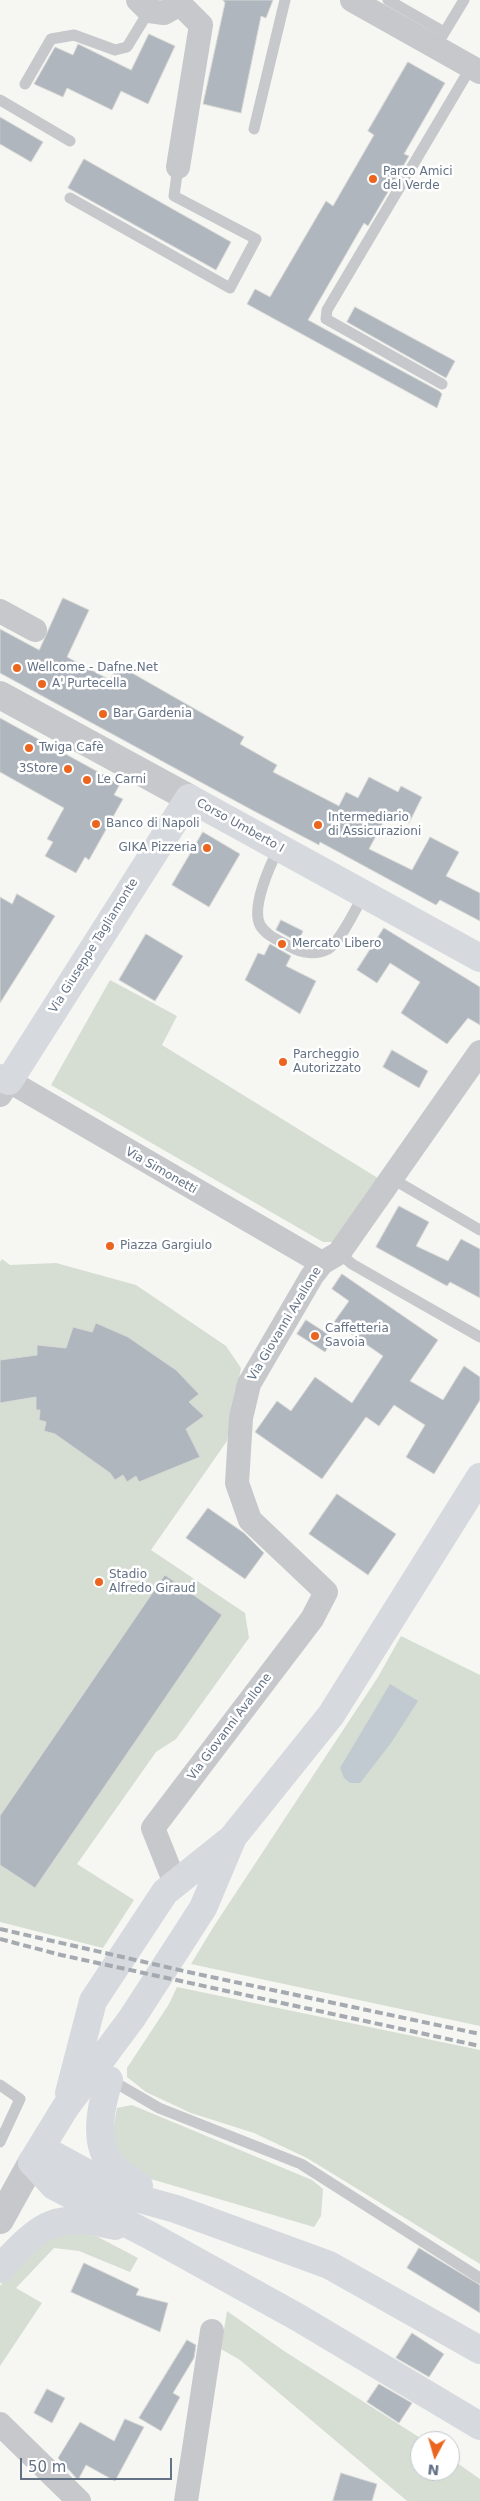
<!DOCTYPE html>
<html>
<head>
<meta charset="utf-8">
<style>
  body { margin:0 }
  #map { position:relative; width:480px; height:2501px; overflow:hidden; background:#f6f6f2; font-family:"DejaVu Sans",sans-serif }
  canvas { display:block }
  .north { position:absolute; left:410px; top:2431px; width:50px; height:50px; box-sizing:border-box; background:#fff; border:1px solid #c1c7ce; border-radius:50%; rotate:186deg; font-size:14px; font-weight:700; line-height:20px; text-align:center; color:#647285 }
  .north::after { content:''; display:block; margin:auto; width:18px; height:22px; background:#eb651e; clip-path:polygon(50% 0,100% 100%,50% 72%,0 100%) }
  .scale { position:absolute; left:20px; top:2458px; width:152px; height:22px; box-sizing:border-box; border:2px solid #647285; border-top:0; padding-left:6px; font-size:15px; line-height:18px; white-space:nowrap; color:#647285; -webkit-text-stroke:4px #fff; paint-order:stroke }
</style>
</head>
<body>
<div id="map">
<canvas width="480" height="2501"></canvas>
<div class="north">N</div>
<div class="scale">50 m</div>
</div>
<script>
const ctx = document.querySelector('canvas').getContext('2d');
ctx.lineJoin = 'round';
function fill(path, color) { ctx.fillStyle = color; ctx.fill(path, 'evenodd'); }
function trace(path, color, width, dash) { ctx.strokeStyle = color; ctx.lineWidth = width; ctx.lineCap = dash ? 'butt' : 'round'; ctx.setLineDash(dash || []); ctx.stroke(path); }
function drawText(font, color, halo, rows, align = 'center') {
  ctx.font = font + ' "DejaVu Sans",sans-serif'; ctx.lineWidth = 5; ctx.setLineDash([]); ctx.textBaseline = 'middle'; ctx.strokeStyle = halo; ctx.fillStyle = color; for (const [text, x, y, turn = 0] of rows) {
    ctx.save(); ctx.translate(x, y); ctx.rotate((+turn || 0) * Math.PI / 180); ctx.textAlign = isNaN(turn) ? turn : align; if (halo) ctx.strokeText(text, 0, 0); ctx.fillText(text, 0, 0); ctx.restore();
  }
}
fill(new Path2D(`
  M110 980 177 1016 162 1045 381 1180 335 1242H323L51 1085Z
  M2 1259 10 1265 56 1263 136 1285 226 1346 241 1368 227 1441 151 1550 245 1613 249 1638 176 1739 156 1752 77 1864 134 1900 103 1948 0 1922V1262Z
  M401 1636 480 1675V2026L191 1964 214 1926 378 1677Z
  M177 1987 480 2050V2264L307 2158 254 2133 191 2113 146 2092 127 2077V2068L169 2004Z
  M132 2105 312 2180 323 2189 321 2216 314 2227 144 2177C137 2174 128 2170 123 2165 108 2151 114 2125 117 2108Z
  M75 2231 98 2237 138 2258 130 2272 79 2251 54 2248 16 2288 42 2303 0 2366V2286L30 2246Z
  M227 2311 284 2351 425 2441H420V2471H450V2458L480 2479V2501H407L240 2360 221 2349Z`), '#d6ded3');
fill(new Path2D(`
  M390 1684 418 1701 391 1743 360 1783H350L344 1778 340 1768Z`), '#c0cad0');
const building = new Path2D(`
  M223 0H273L266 18 261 16 241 113 203 104 225 3Z
  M149 34 175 46 148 104 121 91 112 110 67 88 63 97 34 84 55 47 73 55 78 44 131 70Z
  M408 62 445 83 404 154 409 156 368 226 364 223 308 320 439 391 442 394 437 408 247 304 255 289 270 297 326 201 333 206 374 135 368 131Z
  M0 117 43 142 31 162 0 144Z
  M84 159 231 242 216 270 68 188Z
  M355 307 455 361 446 378 347 322Z
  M63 598 89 610 67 657 110 680 118 665 244 737 240 744 277 765 273 772 339 806 346 792 358 798 369 777 398 792 401 786 422 797 409 823 388 813 369 849 412 870 430 837 459 852 446 876 480 893V921L440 900 436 905 320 842 319 845 252 810 0 673V629L39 650Z
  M0 718 120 784 114 795 123 799 89 860 85 857 76 873 45 856 53 842 47 839 64 808 0 772Z
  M203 832 240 854 209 907 172 885Z
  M17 894 55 916 0 1003V897L12 904Z
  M281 920 303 931 298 942 276 930Z
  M384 928 480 987V1025L468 1018 447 1044 401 1013 420 982 390 963 377 983 357 970Z
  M146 934 183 956 155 1001 119 980Z
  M270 944 291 956 286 966 316 981 300 1014 245 980 258 953 264 955Z
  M392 1050 428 1071 419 1088 383 1067Z
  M399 1206 429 1222 416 1246 448 1261 461 1239 480 1249V1298L450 1282 447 1286 376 1247Z
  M342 1274 438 1340 410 1381 443 1400 464 1366 480 1377V1400L434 1474 406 1457 425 1425 394 1405 379 1426 366 1417 322 1479 255 1432 277 1401 291 1411 315 1377 352 1403 383 1356 334 1322 349 1301 332 1289Z
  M306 1320 334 1338 325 1352 297 1334Z
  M96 1323 128 1337 176 1370 199 1394 189 1402 204 1416 186 1429 200 1457 139 1482 136 1476 127 1482 123 1475 115 1480 110 1473 55 1434 44 1431 46 1422 39 1420 40 1410H36V1397L0 1403V1360L37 1355V1345L66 1348 73 1327 92 1332Z
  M337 1494 396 1534 368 1575 309 1534Z
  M208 1508 244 1533 264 1553 245 1579 186 1538Z
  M165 1575 222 1615 35 1888 0 1865V1816Z
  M419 2248 480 2285V2313L407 2268Z
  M84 2263 139 2289 136 2295 168 2303 160 2332 71 2292Z
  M412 2333 444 2354 429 2377 396 2358Z
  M187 2340 196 2345 194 2358 173 2393 180 2397 161 2431 139 2418Z
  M379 2384 412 2403 399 2423 367 2402Z
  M47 2389 65 2398 52 2423 34 2413Z
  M125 2419 144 2427 115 2481 86 2465 78 2480 58 2458 80 2422 114 2441Z
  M341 2473 377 2484 372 2501H333Z`);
fill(building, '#b0b6bd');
trace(building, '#d7d8d5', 1);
trace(new Path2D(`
  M388 0 444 32
  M441 38 464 0
  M25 84 51 39 74 35 115 50 127 47 149 11
  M0 100 70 141
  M254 129 285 0
  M70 198 230 288 256 239 174 196 178 167
  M442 384 326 319 327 310 471 67
  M279 848C270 865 251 907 260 925 266 936 281 941 291 947 301 953 316 955 328 949 341 941 356 908 364 894
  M391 1178 480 1230
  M339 1253 352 1264 480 1337
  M109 2079 159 2108 301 2164 480 2278
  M0 2085 20 2099 0 2142`), '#c6c8cc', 11);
trace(new Path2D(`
  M138 0 149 11 164 13 180 4
  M176 0 201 25 178 167
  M352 0 480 72
  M0 611 35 630
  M0 1095 9 1081 322 1263
  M175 1883 153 1828 312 1619 326 1592 250 1520 237 1483 241 1418 249 1384 312 1276 322 1263 339 1253 480 1052
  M0 2424 79 2501
  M186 2501 212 2331`), '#c6c8cc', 24);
trace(new Path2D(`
  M0 695 189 798
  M0 2220 32 2162`), '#c6c8cc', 28);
trace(new Path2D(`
  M69 2093 93 2001 165 1892 230 1840
  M32 2162 65 2108 132 2018 203 1908 233 1837 331 1715 480 1477`), '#d6dadf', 28);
trace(new Path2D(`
  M0 1078 9 1081 189 798 480 958`), '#d6dadf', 28);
trace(new Path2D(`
  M109 2080C101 2106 92 2144 113 2167 120 2174 131 2180 139 2186
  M41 2148 129 2196 176 2209 329 2265 480 2350
  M32 2162 54 2186 151 2236 299 2318 480 2426
  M0 2269C11 2256 34 2231 50 2225 70 2217 96 2221 115 2226`), '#d6dadf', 28);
trace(new Path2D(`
  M0 1929 197 1974 480 2034
  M0 1939 61 1955 480 2046`), '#a5aab1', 4, [8, 4]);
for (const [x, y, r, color] of [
  [373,179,5,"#eb651e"],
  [17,668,5,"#eb651e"],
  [42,684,5,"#eb651e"],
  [103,714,5,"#eb651e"],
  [29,748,5,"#eb651e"],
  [68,769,5,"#eb651e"],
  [87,780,5,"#eb651e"],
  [96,824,5,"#eb651e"],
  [318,825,5,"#eb651e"],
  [207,848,5,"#eb651e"],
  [282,944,5,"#eb651e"],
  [283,1062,5,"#eb651e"],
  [110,1246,5,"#eb651e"],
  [315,1336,5,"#eb651e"],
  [99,1582,5,"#eb651e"]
]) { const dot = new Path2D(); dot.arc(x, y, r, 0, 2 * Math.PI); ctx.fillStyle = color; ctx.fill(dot); trace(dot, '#fff', 2); }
drawText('12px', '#647285', '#fff', [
  ["Parco Amici",383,172],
  ["del Verde",383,186],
  ["Wellcome - Dafne.Net",27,668],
  ["A' Purtecella",52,684],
  ["Bar Gardenia",113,714],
  ["Twiga Cafè",39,748],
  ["3Store",58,769,"right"],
  ["Le Carni",97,780],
  ["Intermediario",328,818],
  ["di Assicurazioni",328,832],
  ["Banco di Napoli",106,824],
  ["GIKA Pizzeria",197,848,"right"],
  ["Mercato Libero",292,944],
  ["Parcheggio",293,1055],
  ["Autorizzato",293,1069],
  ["Piazza Gargiulo",120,1246],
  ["Caffetteria",325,1329],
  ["Savoia",325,1343],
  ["Stadio",109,1575],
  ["Alfredo Giraud",109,1589]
], 'left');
drawText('12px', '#647285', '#fff', [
  ["Corso Umberto I",240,826,29],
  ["Via Giuseppe Tagliamonte",94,946,-58],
  ["Via Simonetti",161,1171,30],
  ["Via Giovanni Avallone",285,1324,-59],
  ["Via Giovanni Avallone",230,1727,-53]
]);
</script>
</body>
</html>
